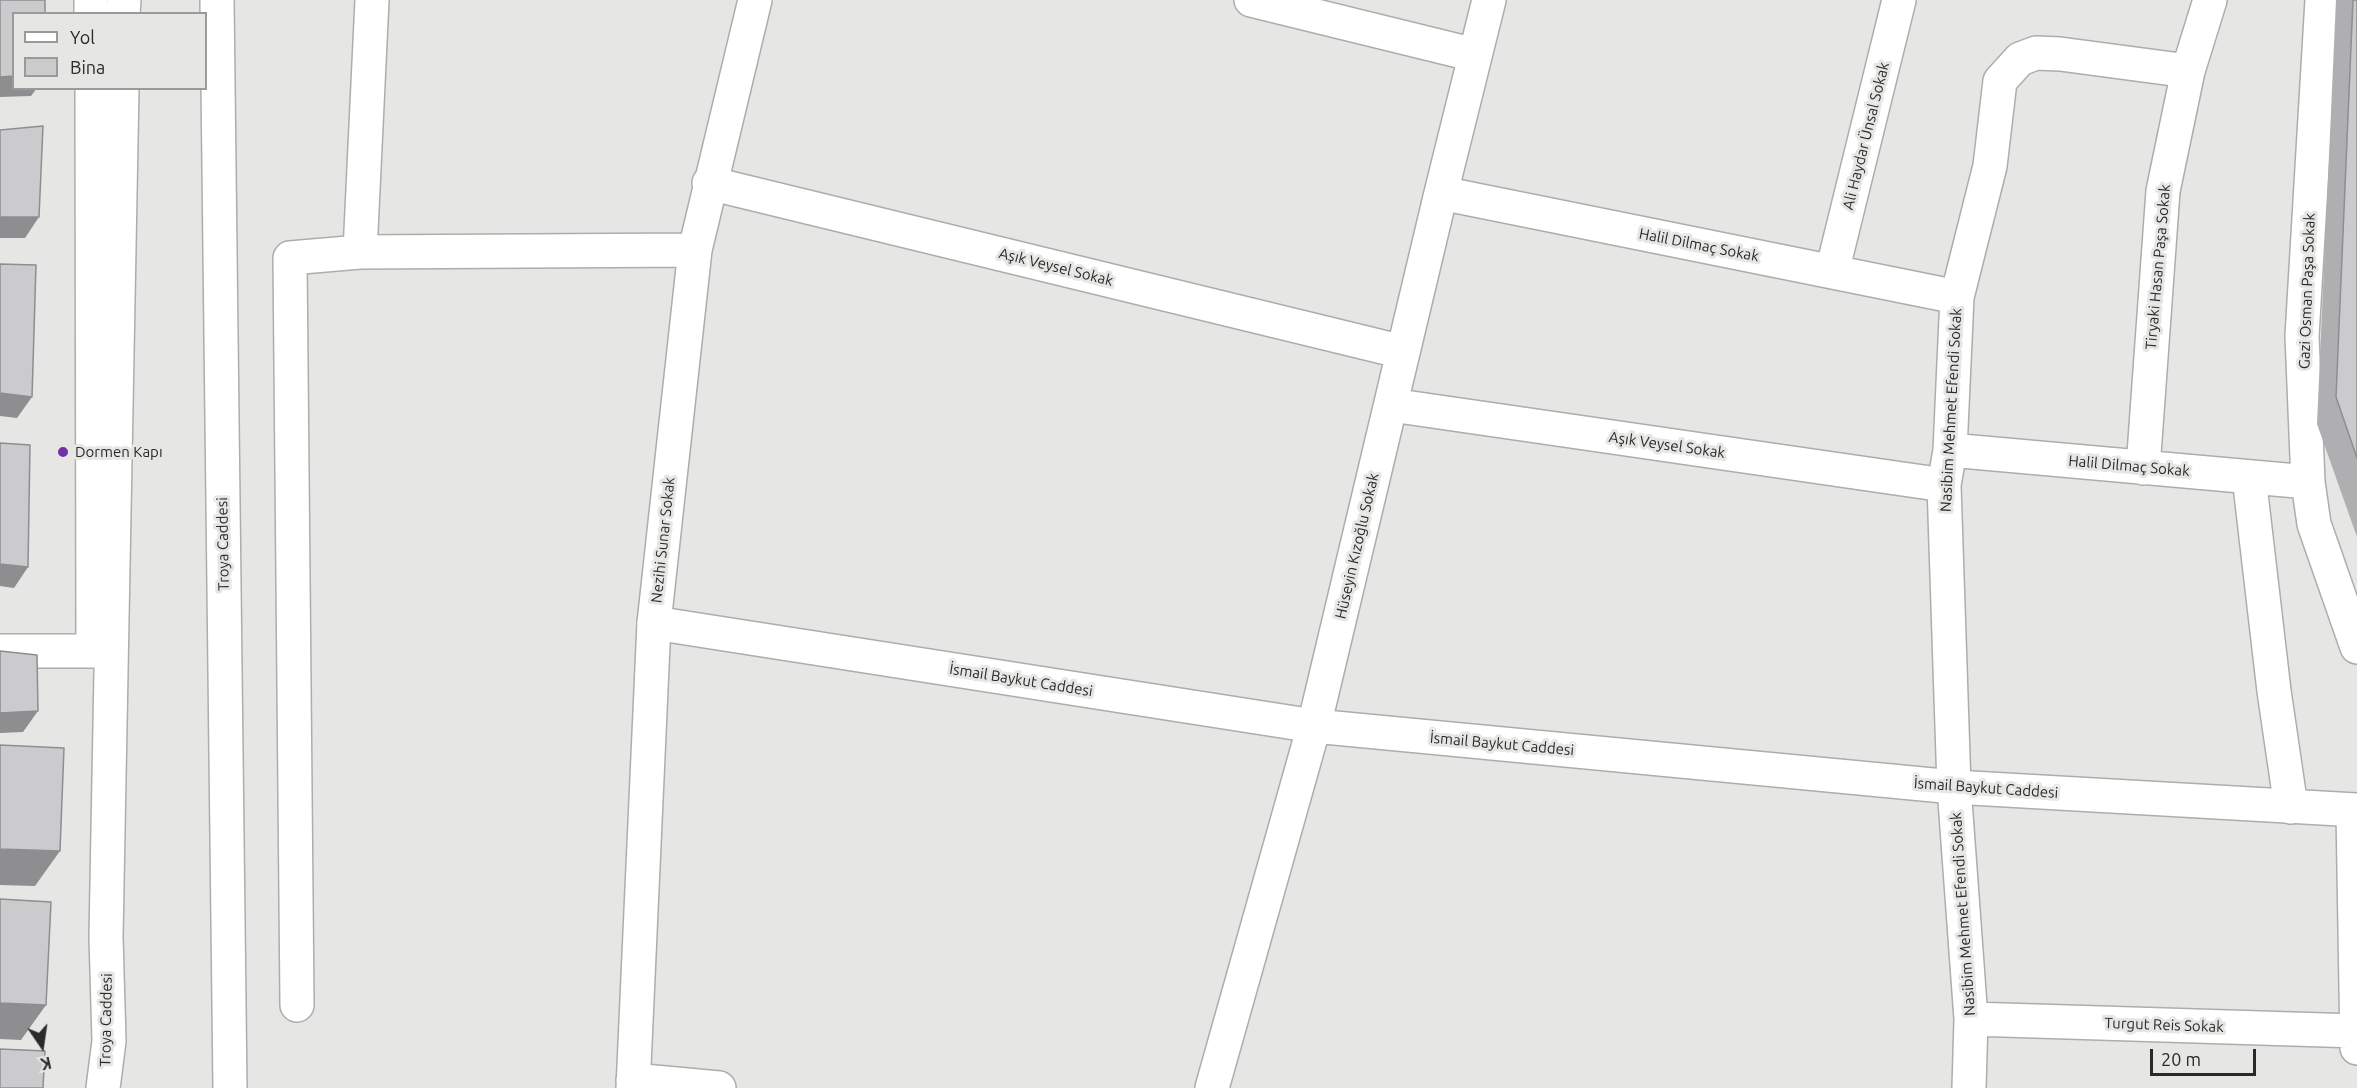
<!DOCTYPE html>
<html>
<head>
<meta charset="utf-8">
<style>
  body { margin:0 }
  #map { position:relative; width:2357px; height:1088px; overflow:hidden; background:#e6e7e4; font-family:Ubuntu,sans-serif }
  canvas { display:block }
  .legend { position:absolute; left:12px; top:12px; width:195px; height:78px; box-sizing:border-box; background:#e6e7e4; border:2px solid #9a9b99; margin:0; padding:8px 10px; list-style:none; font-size:18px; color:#292a29 }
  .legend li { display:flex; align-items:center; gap:12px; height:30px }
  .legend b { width:30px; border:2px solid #9a9b99 }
  .north { position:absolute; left:12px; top:1016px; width:60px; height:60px; -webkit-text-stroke:4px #e6e7e4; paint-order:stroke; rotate:167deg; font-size:16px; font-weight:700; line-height:24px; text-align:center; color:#292a29 }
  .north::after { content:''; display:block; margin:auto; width:21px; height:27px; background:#292a29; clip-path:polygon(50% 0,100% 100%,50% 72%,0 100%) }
  .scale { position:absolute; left:2150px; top:1049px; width:106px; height:27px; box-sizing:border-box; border:3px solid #292a29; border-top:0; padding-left:8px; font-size:18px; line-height:21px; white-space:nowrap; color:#292a29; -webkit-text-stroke:4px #e6e7e4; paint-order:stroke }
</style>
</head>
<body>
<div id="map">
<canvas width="2357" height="1088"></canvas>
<ul class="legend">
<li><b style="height:8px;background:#fff"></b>Yol</li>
<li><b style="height:16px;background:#cbcacd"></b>Bina</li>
</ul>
<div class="north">K</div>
<div class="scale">20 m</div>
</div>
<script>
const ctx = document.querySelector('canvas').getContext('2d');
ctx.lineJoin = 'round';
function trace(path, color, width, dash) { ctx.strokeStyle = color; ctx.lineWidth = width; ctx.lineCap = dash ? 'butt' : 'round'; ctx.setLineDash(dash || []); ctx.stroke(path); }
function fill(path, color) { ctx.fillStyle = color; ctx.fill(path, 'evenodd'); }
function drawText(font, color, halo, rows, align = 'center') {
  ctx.font = font + ' Ubuntu,sans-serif'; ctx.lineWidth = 6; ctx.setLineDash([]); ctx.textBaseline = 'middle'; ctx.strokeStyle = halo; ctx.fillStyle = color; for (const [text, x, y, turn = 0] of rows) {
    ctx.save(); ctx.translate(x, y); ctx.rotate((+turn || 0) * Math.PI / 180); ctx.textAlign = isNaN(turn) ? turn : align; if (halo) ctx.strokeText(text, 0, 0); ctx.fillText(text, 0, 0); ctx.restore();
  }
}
const street = new Path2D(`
  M91 0V14
  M372 0 360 252 695 250
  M1251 0 1475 55
  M2322 0 2302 336 2308 482 2314 524 2357 647
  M709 183 1403 352
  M1441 193 1957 297
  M1832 272 1899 0
  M1391 405 1944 485
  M1950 450 2308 482
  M2143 468 2163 191 2188 71 2210 0
  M2249 477 2274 691 2291 807
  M0 651H93L92 88
  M2353 811 2357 1048
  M297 1005 290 258 360 252
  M1971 1019 2357 1031
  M633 1080 719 1088
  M633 1088 654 623 695 250 755 0
  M1212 1088 1314 726 1441 193 1489 0
  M1969 1088 1971 1019 1954 787 1944 485 1950 450 1957 297 1990 166 2000 81 2020 59 2036 53 2060 54 2188 71`);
const secondary = new Path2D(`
  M217 0 230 1088
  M123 14 124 0
  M654 623 1314 726 1954 787 2357 810
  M103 1088 109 1041 106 937 122 88`);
trace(street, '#acaeab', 36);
trace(secondary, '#acaeab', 36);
trace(street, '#fff', 33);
trace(secondary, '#fff', 33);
fill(new Path2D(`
  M2336 0H2357V537L2317 424Z`), '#afaeb0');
fill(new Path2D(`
  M14 76V88H37L31 96 0 97V77Z
  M0 217H39L25 238H0Z
  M0 393 32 397 17 418 0 416Z
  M0 564 28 567 14 588 0 586Z
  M38 711 23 732 0 733V713Z
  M0 849 60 851 35 886 0 885Z
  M0 1003 46 1005 21 1040 0 1039Z`), '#8e8d90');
const building = new Path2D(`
  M0 0H45V14H14V76L0 77Z
  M2353 0H2357V458L2336 397Z
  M43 126 39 217H0V130Z
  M0 264 36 265 32 397 0 393Z
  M0 443 30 445 28 567 0 564Z
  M0 651 37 655 38 711 0 713Z
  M0 745 64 748 60 851 0 849Z
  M0 899 51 902 46 1005 0 1003Z
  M0 1049 45 1051 43 1088H0Z`);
fill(building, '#cbcacd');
trace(building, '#8e8d90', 1.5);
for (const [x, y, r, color] of [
  [63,452,6,"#7132a7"]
]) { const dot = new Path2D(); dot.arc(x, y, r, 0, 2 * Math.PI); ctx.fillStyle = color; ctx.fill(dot); trace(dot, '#e6e7e4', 2); }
drawText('15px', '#292a29', '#e6e7e4', [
  ["Ali Haydar Ünsal Sokak",1866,136,-76],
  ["Halil Dilmaç Sokak",1699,245,11],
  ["Aşık Veysel Sokak",1056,267,14],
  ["Tiryaki Hasan Paşa Sokak",2158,267,-85],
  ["Gazi Osman Paşa Sokak",2307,291,-88],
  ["Nasibim Mehmet Efendi Sokak",1951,410,-87],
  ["Aşık Veysel Sokak",1667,445,8],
  ["Halil Dilmaç Sokak",2129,466,5],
  ["Nezihi Sunar Sokak",663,540,-84],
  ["Troya Caddesi",223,544,-91],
  ["Hüseyin Kızoğlu Sokak",1357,546,-77],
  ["İsmail Baykut Caddesi",1021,680,9],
  ["İsmail Baykut Caddesi",1502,744,5],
  ["İsmail Baykut Caddesi",1986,788,4],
  ["Nasibim Mehmet Efendi Sokak",1963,914,-94],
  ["Troya Caddesi",106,1020,-89],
  ["Turgut Reis Sokak",2164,1025,2]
]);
drawText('15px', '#292a29', '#e6e7e4', [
  ["Dormen Kapı",75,452]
], 'left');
</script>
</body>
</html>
